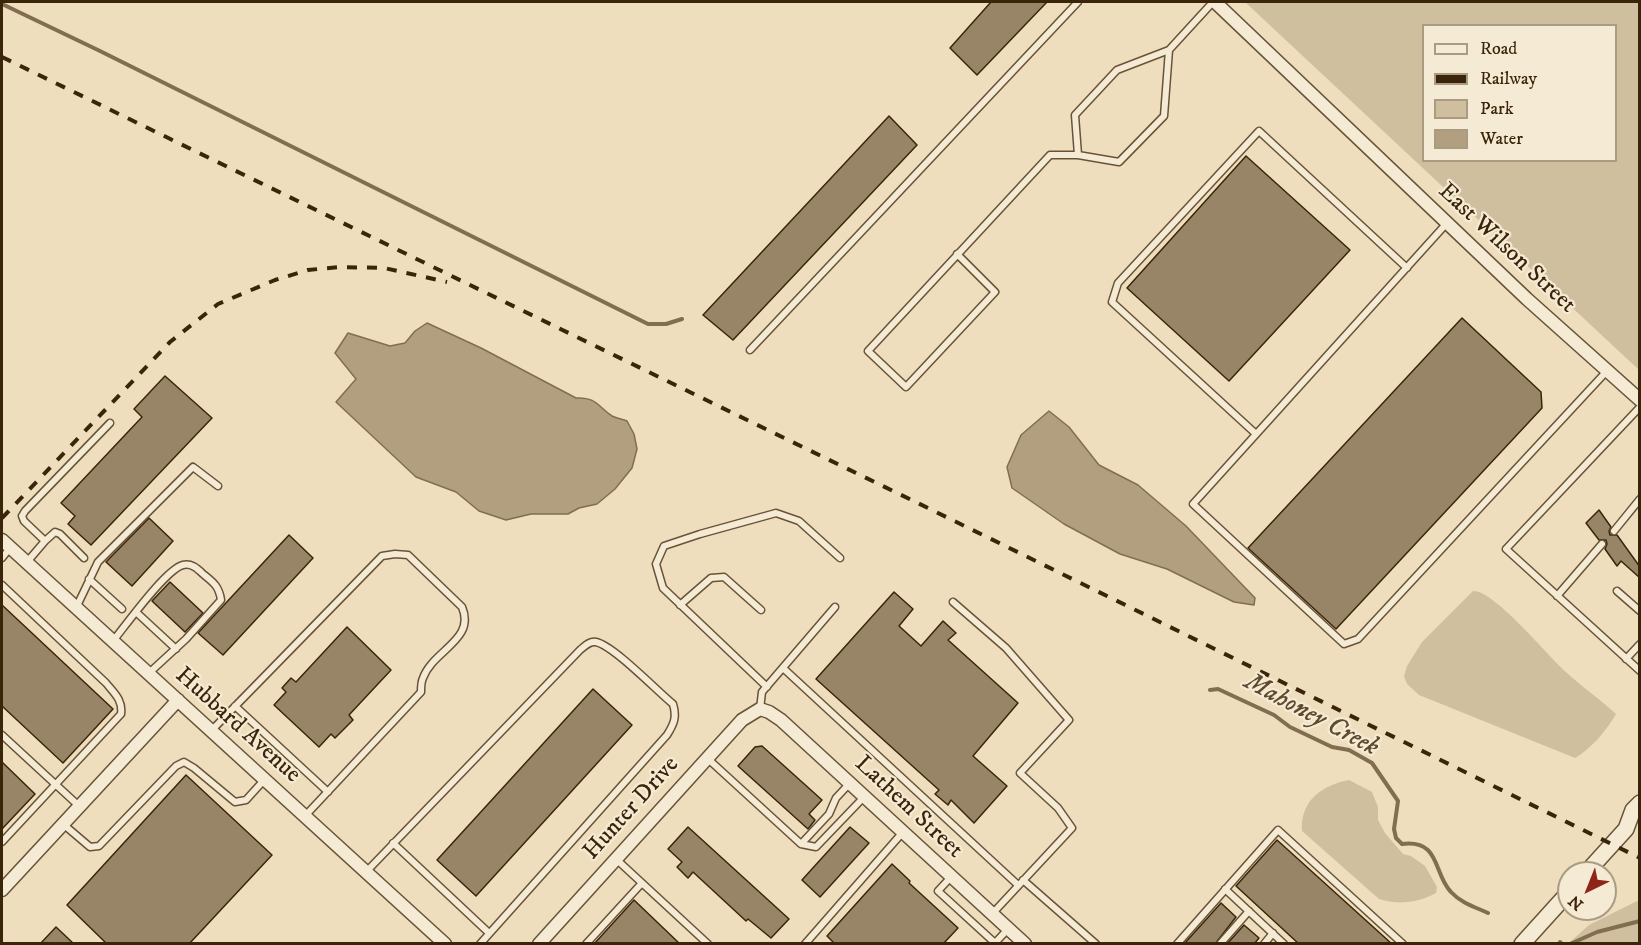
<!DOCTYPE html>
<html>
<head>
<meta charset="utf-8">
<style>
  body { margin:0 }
  #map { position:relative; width:1641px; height:945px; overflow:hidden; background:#efdebd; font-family:"IM FELL DW Pica",serif }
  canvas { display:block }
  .frame { position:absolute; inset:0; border:3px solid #3a250a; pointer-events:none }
  .legend { position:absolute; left:1422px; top:24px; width:195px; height:138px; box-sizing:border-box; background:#f5ead4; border:2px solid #aa9b83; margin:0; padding:8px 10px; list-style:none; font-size:18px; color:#3a250a }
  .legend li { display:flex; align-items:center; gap:12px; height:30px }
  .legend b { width:30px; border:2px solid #aa9b83 }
  .north { position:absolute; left:1557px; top:861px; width:60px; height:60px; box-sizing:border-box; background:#f5ead4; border:2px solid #aa9b83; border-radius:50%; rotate:223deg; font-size:16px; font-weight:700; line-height:24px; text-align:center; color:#3a250a }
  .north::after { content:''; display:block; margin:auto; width:21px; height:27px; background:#8f2418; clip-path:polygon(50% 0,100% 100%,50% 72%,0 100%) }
</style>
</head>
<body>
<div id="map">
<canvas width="1641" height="945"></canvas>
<div class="frame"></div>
<ul class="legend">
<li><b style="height:8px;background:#f5ead4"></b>Road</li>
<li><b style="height:8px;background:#3a250a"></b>Railway</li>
<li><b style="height:16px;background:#d0bf9f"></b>Park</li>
<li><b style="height:16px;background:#b19f80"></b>Water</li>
</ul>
<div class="north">N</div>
</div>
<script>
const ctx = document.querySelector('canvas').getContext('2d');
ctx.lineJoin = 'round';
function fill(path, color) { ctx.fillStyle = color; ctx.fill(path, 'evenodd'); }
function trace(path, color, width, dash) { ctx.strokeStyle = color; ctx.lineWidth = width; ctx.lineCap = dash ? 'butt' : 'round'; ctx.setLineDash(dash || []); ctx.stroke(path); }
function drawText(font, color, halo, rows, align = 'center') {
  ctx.font = font + ' "IM FELL DW Pica",serif'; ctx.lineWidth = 4.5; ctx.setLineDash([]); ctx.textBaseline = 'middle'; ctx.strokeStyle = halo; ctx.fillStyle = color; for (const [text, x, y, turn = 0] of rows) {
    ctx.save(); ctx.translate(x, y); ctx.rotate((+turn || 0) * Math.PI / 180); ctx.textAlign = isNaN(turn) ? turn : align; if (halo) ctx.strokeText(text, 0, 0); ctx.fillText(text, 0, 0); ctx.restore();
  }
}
fill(new Path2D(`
  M1245 2H1639V370ZM1424 26H1616V160H1424Z
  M1473 591C1494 590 1548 656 1566 672 1582 687 1600 699 1616 714 1607 730 1591 749 1575 758L1419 695 1407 684 1404 676 1407 666 1422 642Z
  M1349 780 1372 792 1378 807V820L1385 833 1403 854 1411 856 1425 866 1437 887 1436 893C1418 903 1398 905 1379 899L1302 831C1300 800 1323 785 1349 780Z
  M1637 901 1639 902V943H1569L1589 925Z`), '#d0bf9f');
const water = new Path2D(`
  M427 323 481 348 576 398C597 397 598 407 612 416 616 418 622 419 627 421L634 434 637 449 632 468 615 489 597 504 579 508 568 514H531L506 520 479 511 456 492 416 477 336 402 356 379 335 353 348 333 390 346 405 343 415 331Z
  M1049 411 1069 427 1099 465 1138 485 1186 526 1255 598 1254 605 1234 602 1167 569 1120 554 1064 524 1012 488 1007 467 1021 435Z`);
fill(water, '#b19f80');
trace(water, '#816e51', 1.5);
trace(new Path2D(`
  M2 4 100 51 648 324H666L682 319
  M1210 690 1218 689 1274 715 1290 727 1332 747 1349 750 1372 763 1398 801 1394 829 1396 838 1402 844C1441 839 1433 874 1451 892 1461 903 1475 907 1488 913
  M1560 942 1562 944
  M1570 944 1597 932 1640 921`), '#816e51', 4);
const building = new Path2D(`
  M991 2H1047L977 75 950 48Z
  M889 116 917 145 733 340 703 315Z
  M1246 156 1350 250 1229 381 1127 288Z
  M1462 318 1541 392 1542 408 1336 629 1248 548Z
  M165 376 212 418 91 545 68 524 75 516 61 503 142 417 134 409Z
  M1599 510 1611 527 1609 531 1610 535H1617L1640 567V578L1621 561 1617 566 1605 549 1607 544 1606 540H1599L1586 523Z
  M149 518 173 541 132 586 106 562Z
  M289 535 313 558 223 655 198 633Z
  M170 582 203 613 185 632 152 601Z
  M894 592 913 609 899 626 921 646 943 621 956 633 948 640 1018 703 973 756 1007 786 974 823 951 800 948 805 935 794 939 790 816 679Z
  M2 605 113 709 63 763 2 706Z
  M347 627 391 670 349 715 353 720 335 738 331 734 319 747 274 705 286 692 282 688 291 678 296 682Z
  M593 689 632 725 476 896 437 860Z
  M762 746 822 800 809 814 815 820 808 829 738 766 755 747Z
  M2 762 35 794 2 829Z
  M186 775 272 855 189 944H107L67 905Z
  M688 827 789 919 771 938 748 919 746 921 693 872 688 878 677 867 682 862 668 849Z
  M850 827 869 843 820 897 802 880Z
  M1277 840 1392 944H1299L1236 886Z
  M892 864 910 881 909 883 958 928 943 944H835L827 936Z
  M634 900 680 944H594Z
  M1221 903 1236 917 1215 944H1184Z
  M1244 925 1259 938 1254 944H1227Z
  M56 927 74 944H40Z`);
fill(building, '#988567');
trace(building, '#3a250a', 1.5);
const service = new Path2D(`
  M1169 50 1164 116 1119 162 1078 155 1075 115 1117 70 1169 50 1213 2
  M1447 223 1193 504 1344 644 1358 639 1606 372
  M957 254 995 292 906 387 868 351 1050 155H1078
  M750 350 1078 2
  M1640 407 1506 549 1640 671
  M1256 434 1112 302 1118 283 1259 131 1407 268
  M1614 531 1640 499
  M45 541 24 521 22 516 25 511 110 423
  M2 558 10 548
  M27 562 45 541 55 532 60 534 84 558
  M89 579 122 609
  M2 585 106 683C114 693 123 700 121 714L2 842
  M1617 591 1640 611
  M1557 596 1602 544
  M953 602 1006 648 1069 720 1020 773 1058 808 1072 828 992 914
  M680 605 711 578 724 577 761 610
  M76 608 98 562 193 467 218 486
  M136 612 176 649
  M113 641C126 625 166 569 183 565 191 563 197 568 203 574 213 582 219 586 221 600L186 639 149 673
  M1626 659 1640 644
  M783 668 1018 885
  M767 687 663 588 656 564 664 546 700 534 776 513 799 521 840 558
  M235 706 328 792
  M760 709 762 692 835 607
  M211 731 382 556 395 554 408 555 462 607C476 640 433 650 423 678 421 682 421 688 421 692L305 816
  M2 735 79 806
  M707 758 801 844 816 847 864 797
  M63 824 90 847 99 846 176 766 184 762 194 768 235 802 246 800 265 779
  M393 843 489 933
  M801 844 829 814 836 798 850 783
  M616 859 708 944
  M366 872 580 650C585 646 589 641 596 642 614 646 657 691 673 704 677 717 674 724 667 735L480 944
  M951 877 938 891 995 943 1008 929
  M1023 880 1096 944
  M1225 889 1284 944
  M586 944 642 883
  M805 944 903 832
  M1177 944 1278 830 1403 944
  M1220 944 1249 911
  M1264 944 1273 933`);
const minor = new Path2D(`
  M1215 2 1527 299 1640 400
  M2 540 445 944
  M2 890 178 700
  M539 944 742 720 760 709 769 712 781 720 1025 944`);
const tertiary = new Path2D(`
  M1586 873 1626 829 1633 810 1640 803
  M1522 944 1569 892`);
trace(service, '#675337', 9);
trace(minor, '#675337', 15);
trace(tertiary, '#675337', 18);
trace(service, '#f5ead4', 6);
trace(minor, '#f5ead4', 12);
trace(tertiary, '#f5ead4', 15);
trace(new Path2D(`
  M2 57 932 510 1640 858
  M2 518 170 342 218 304 275 280 308 270 339 267 384 268 447 282`), '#3a250a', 4, [10, 10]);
drawText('24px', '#3a250a', '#f5ead4', [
  ["East Wilson Street",1506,249,43],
  ["Hubbard Avenue",237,726,42],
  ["Lathem Street",908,808,43],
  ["Hunter Drive",632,809,-48]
]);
drawText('italic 26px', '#5e4a2d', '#f5ead4', [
  ["Mahoney Creek",1311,716,28]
]);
</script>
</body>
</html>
